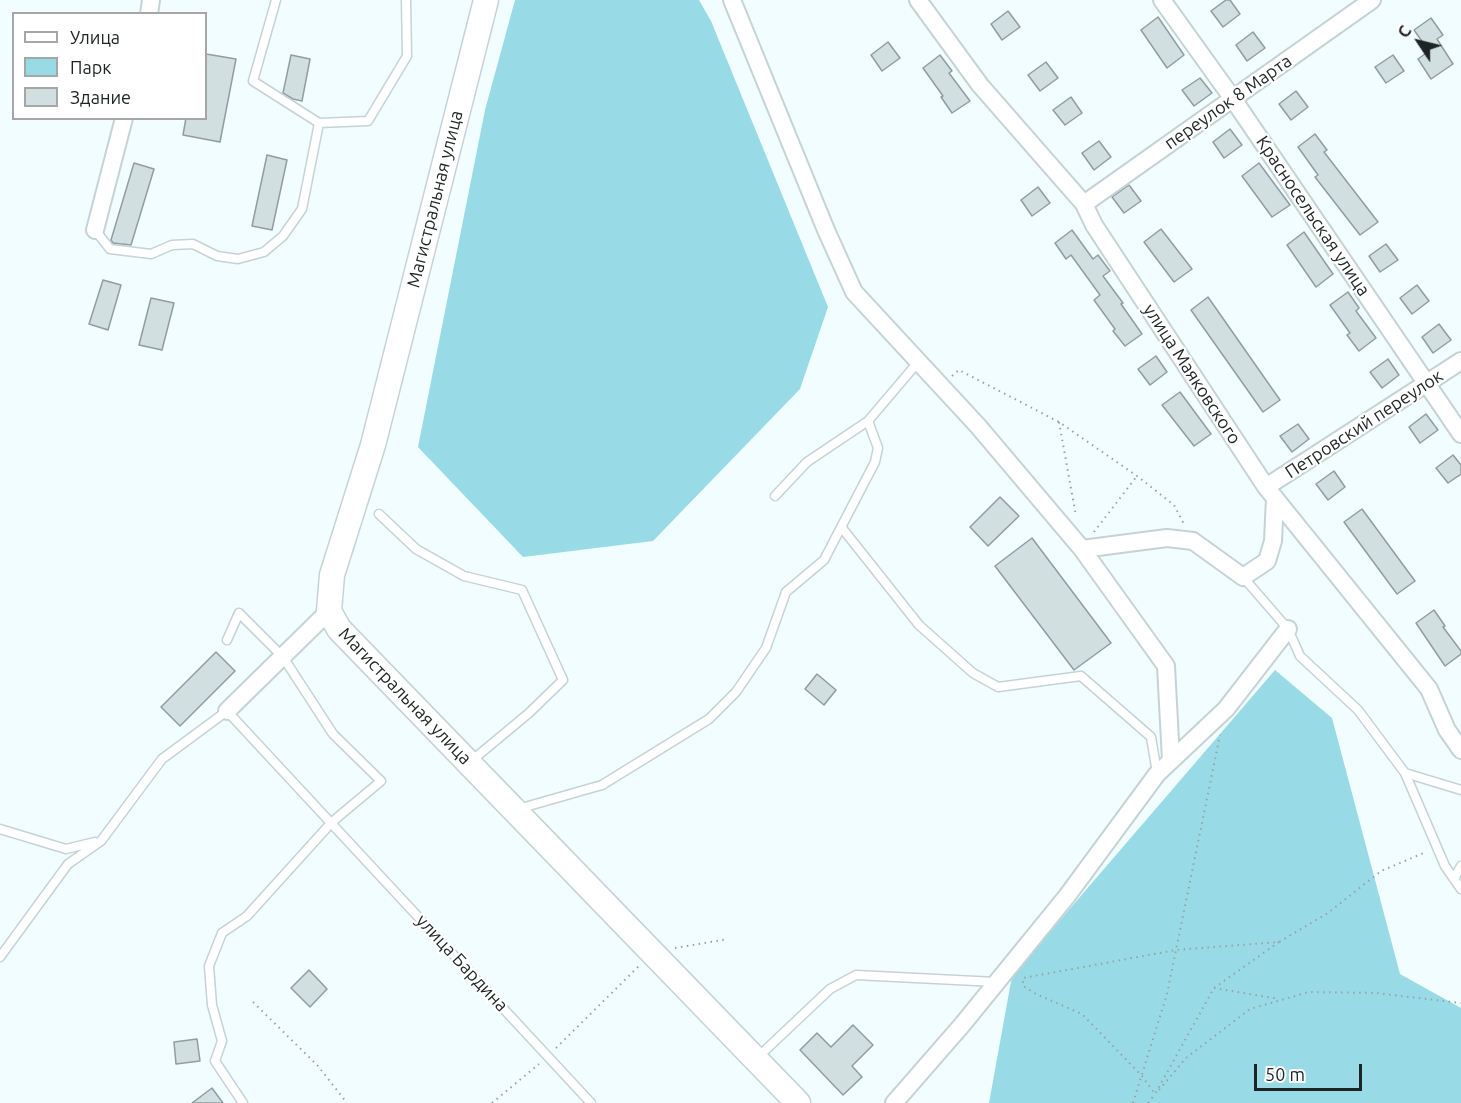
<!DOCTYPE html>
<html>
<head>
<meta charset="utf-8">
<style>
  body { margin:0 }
  #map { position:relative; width:1461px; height:1103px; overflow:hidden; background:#f1fdfe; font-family:Ubuntu,sans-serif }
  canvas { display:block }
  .legend { position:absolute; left:12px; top:12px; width:195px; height:108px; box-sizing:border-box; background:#fff; border:2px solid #a5a7a7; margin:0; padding:8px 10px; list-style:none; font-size:18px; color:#1e2324 }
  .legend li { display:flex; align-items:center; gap:12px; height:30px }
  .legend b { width:30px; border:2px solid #a5a7a7 }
  .north { position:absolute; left:1389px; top:12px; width:60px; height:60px; -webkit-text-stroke:4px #fff; paint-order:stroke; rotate:305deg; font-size:16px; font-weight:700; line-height:24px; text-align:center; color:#1e2324 }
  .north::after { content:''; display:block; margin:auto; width:21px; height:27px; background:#1e2324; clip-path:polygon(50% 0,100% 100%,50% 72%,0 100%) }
  .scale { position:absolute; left:1254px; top:1064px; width:108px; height:27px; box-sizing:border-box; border:3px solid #1e2324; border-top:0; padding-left:8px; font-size:18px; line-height:21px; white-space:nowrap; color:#1e2324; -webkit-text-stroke:4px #fff; paint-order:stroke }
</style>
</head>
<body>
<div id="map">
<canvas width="1461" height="1103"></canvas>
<ul class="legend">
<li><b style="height:8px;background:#fff"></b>Улица</li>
<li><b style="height:16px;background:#98dbe6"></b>Парк</li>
<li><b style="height:16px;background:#d1dfe1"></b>Здание</li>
</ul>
<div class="north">С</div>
<div class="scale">50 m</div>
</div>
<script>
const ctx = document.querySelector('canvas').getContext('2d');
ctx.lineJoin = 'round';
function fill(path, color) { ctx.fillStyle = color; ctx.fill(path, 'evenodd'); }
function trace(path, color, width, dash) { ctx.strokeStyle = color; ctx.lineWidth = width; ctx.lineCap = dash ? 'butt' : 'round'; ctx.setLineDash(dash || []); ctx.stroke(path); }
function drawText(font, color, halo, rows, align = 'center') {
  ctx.font = font + ' Ubuntu,sans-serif'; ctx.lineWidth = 4.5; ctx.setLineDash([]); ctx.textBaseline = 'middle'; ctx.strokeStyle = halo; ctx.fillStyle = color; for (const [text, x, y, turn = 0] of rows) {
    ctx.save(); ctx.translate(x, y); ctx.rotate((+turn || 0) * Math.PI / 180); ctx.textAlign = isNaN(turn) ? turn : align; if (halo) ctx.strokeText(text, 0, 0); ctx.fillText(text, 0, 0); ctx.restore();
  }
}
fill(new Path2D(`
  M515 0H699L711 21 828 307 800 389 653 541 523 557 418 447 485 110Z
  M1275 670 1332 718 1400 974 1461 1008V1103H989L1012 976Z`), '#98dbe6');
const building = new Path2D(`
  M1226 0H1230L1240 14 1223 27 1211 11Z
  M1008 11 1020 27 1002 40 991 24Z
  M1158 17 1184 55 1167 68 1141 30Z
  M1431 18 1443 35 1437 39 1453 64 1431 79 1418 59 1429 51 1414 30Z
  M1253 32 1265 48 1247 61 1236 45Z
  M888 42 900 58 882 71 871 55Z
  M206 54 236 59 220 142 183 135 186 118H206Z
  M291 55 310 59 302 101 293 99 283 93Z
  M940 55 952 71 949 73 970 101 952 113 941 97 943 96 923 68Z
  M1393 55 1404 71 1386 83 1375 67Z
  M1046 62 1058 78 1040 91 1028 75Z
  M1200 78 1212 93 1194 106 1182 90Z
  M1296 91 1308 107 1291 120 1279 104Z
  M1071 97 1082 113 1065 125 1053 110Z
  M1230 129 1242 145 1224 158 1213 142Z
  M1315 134 1327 150 1324 152 1378 222 1360 235 1315 177 1318 175 1298 147Z
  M1099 141 1111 157 1094 170 1082 153Z
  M267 155 287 160 272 230 252 226Z
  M134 163 154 169 131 245 113 243 111 240Z
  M1259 163 1290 205 1272 217 1242 176Z
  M1129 185 1141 201 1124 213 1112 197Z
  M1038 187 1050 203 1032 216 1021 200Z
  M1161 229 1192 269 1174 282 1144 242Z
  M1072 230 1093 259 1098 255 1110 271 1103 276 1123 303 1121 304 1142 334 1125 346 1113 331 1115 329 1094 300 1100 295 1071 255 1066 259 1055 243Z
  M1304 232 1333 274 1316 287 1287 245Z
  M1386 244 1398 260 1380 272 1369 256Z
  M103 280 121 285 108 330 89 324Z
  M1417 285 1429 301 1412 314 1400 298Z
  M1348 292 1359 308 1356 311 1376 338 1359 351 1347 335 1350 333 1330 305Z
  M1208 297 1280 400 1263 412 1191 310Z
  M151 298 174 303 162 350 139 345Z
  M1439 324 1451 340 1433 353 1422 337Z
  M1156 356 1167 372 1150 385 1138 369Z
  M1388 359 1399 375 1382 388 1370 372Z
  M1180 392 1211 434 1194 446 1162 405Z
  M1426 414 1438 430 1420 443 1409 427Z
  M1298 424 1309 439 1292 452 1280 436Z
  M1453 455 1461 465V474L1448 483 1436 468Z
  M1334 471 1345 487 1328 500 1316 484Z
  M1000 497 1019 516 988 546 970 527Z
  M1362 509 1415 581 1397 594 1344 522Z
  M1032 538 1111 643 1074 670 995 566Z
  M1434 610 1445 626 1443 627 1461 651V654L1445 666 1416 623Z
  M216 652 235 671 180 726 161 707Z
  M817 674 836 690 824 705 805 689Z
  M309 970 327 989 310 1007 291 988Z
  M853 1025 873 1045 852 1066 862 1077 843 1095 800 1050 817 1033 831 1047Z
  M197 1039 200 1061 176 1064 174 1042Z
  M212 1088 223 1103H192Z`);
fill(building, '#d1dfe1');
trace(building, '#919ea0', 1.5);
const lane = new Path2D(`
  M276 0 253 81 319 123 368 121 407 56 406 0
  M95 230 110 249 151 254 172 245 193 244 217 256 238 259 264 252 283 236 302 209 319 123
  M775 496 807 462 868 421
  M379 514 416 549 464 576 522 590 563 680 529 713 470 762
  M842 528 919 625 973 673 998 687 1081 676 1151 737 1157 773
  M1243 577 1288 629 1300 656 1358 710 1405 773 1445 866 1461 889
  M227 640 239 613 283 657 333 734 381 781 332 822 247 916 222 933 209 966 212 1005 222 1041 215 1061 243 1103
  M1405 773 1461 790
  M518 809 602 785 709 719 736 692 766 648 786 592 824 560 875 462 878 448 868 421 919 361
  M0 829 66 849 95 842
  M1454 879 1461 866
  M0 957 68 864 101 841 162 759 227 711 591 1103
  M758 1057 830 989 856 975 996 982`);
const street = new Path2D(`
  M732 0 826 230 854 292 978 426 1082 549 1167 538 1193 541 1243 577 1267 561 1273 541 1275 498
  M918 0 980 85 1084 204 1094 225 1266 487 1429 689 1447 730 1461 750
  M1162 0 1233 99 1461 434
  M149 14 151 0
  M1084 204 1372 0
  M95 230 124 118
  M1266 487 1461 361
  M1082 549 1166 666 1171 760
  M227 711 329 611
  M894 1103 962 1025 1067 896 1157 774 1226 709 1288 629`);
const secondary = new Path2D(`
  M486 0 373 445 332 575 329 611 339 629 798 1103`);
trace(lane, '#c6d3d6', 11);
trace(street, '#c6d3d6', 20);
trace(secondary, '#c6d3d6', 27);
trace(new Path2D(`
  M952 376 959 370 1059 422 1137 476 1174 505 1184 524
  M1059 422 1076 516
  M1094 532 1137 476
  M1279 942 1214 988 1155 1094 1142 1076 1082 1014 1036 994 1023 986V978L1176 950 1279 942 1328 913 1381 871 1426 852
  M675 948 728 939
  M1214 988 1279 999
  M253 1002 318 1066 347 1103
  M556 1048 639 966
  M1159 1090 1186 1058 1250 1009 1309 992 1376 993 1461 1003
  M492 1103 539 1064
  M1133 1103 1167 994 1220 735
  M1148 1103 1155 1094`), '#99a2a3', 2, [1.5, 4.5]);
trace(lane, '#fff', 8);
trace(street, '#fff', 16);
trace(secondary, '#fff', 24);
drawText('18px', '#1e2324', '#fff', [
  ["переулок 8 Марта",1228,102,-35],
  ["Магистральная улица",435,199,-76],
  ["Красносельская улица",1313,216,56],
  ["улица Маяковского",1192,374,57],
  ["Петровский переулок",1364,424,-33],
  ["Магистральная улица",405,696,46],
  ["улица Бардина",462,963,47]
]);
</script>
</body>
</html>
